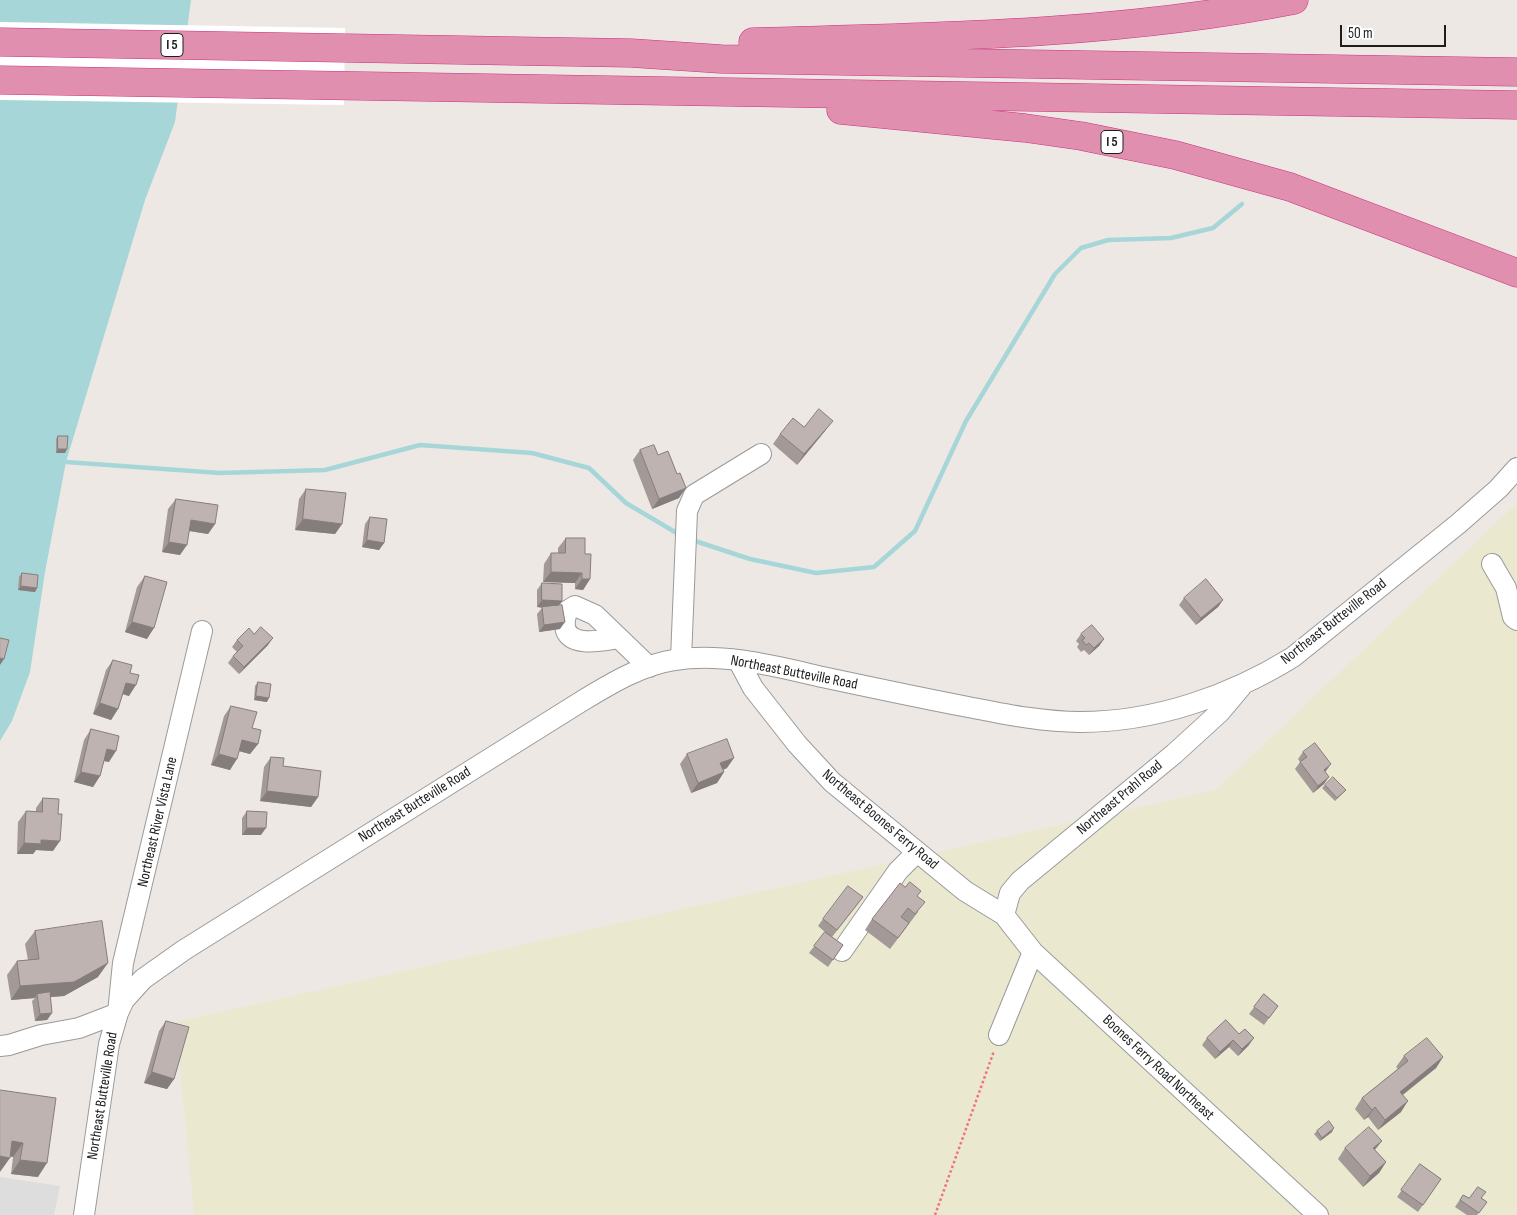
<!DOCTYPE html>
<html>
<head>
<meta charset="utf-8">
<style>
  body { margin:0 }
  #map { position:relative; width:1517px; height:1215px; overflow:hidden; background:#eee8e4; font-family:"Sofia Sans Condensed",sans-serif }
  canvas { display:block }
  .scale { position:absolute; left:1340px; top:25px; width:106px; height:22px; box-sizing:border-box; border:2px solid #1d1d1d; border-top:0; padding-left:6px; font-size:15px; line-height:18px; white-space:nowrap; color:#1d1d1d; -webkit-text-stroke:4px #fff; paint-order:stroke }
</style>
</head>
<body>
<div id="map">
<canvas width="1517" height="1215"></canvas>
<div class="scale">50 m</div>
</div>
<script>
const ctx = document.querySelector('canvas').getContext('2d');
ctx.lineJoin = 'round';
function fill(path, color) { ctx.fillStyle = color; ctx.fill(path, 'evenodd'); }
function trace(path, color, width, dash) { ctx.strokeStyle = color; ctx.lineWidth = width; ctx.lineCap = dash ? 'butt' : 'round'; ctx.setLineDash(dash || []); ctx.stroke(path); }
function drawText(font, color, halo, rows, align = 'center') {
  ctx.font = font + ' "Sofia Sans Condensed",sans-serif'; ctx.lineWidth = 4; ctx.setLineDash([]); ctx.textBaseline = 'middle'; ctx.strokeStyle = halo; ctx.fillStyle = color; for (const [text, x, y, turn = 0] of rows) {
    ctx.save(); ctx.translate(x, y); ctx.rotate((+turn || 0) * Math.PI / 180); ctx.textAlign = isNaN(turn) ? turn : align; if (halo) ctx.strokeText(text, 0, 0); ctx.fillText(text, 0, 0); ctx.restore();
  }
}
fill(new Path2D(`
  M1517 503V1215H194L176 1022 1216 790Z`), '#ebe8d0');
fill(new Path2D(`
  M0 1177 60 1186 54 1215H0Z`), '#ddd');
fill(new Path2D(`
  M0 0H191L175 122 145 200 66 462 45 572 30 672 12 721 0 741Z`), '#a7d6d8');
fill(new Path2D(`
  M0 22 345 28 344 105 0 100Z`), '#fff');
trace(new Path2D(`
  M66 462 220 473 325 470 420 445 532 453 589 468 626 503 680 535
  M692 540 750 559 816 573 874 567 915 531 966 421 1055 274 1081 248 1108 240 1171 238 1213 228 1242 204`), '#a7d6d8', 4.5);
const minor = new Path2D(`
  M1492 564 1506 588 1513 617 1517 620
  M619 638C605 640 569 649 565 627 564 622 566 615 567 611L575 606 595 615 649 667
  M681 659 687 511 694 495 761 454
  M738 660 753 688 797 744 832 782 965 891 1004 915 1033 952 1318 1215
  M1004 915 1010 893 1020 881 1174 754 1220 712 1241 687
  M842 951 898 871 917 852
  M999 1035 1033 952
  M0 1046 9 1045 41 1035 79 1028 118 1013 123 963 202 631
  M84 1215 109 1044 118 1013 124 1000 143 979 184 950 582 701C610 684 641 665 674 660 725 652 778 667 827 678 874 688 921 698 968 707 1004 714 1042 722 1080 722 1155 722 1230 696 1293 657L1458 524 1498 489 1517 468`);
const highway = new Path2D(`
  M0 42 631 53 721 59 1517 72
  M753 42C934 37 1117 35 1294 0
  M0 80 1517 105
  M841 110 1025 128 1081 136 1175 155 1290 187 1517 273`);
trace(minor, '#9a9a9a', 22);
trace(highway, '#cc3082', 29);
trace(new Path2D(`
  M935 1215 994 1051`), '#f0727d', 2.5, [2.5, 2.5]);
trace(minor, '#fff', 20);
trace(highway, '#e090ae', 28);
fill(new Path2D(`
  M804 427 825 431 797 465 773 444 780 434Z
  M58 436 67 449 65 453H56V439Z
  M640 450 658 455 679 498 652 509 633 460Z
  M306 489 342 524 335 534 295 530 299 499Z
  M176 499 215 524 208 534 189 531 180 555 162 552 168 509Z
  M370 517 384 543 379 550 362 547 365 524Z
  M566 538 585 554 590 579 583 590 575 589V583L543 582 544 564 551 553H558V548Z
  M22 573 37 588 35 592 18 590 19 577Z
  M145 576 147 639 125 632 137 587Z
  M542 583 562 601 559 605 560 629 539 632 537 614 542 608 537 607V590Z
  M1184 598 1223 600 1218 607 1196 625 1179 605Z
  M254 634 268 645 239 674 228 663 233 656 237 652 232 647 237 640Z
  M1081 634 1104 639 1099 646 1089 655 1084 650 1081 652 1077 647 1079 644 1076 641Z
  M113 660 130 673 129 696 123 694 118 709 111 720 93 714 106 670Z
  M258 682 267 702 254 700 255 686Z
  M231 706 252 728 258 744 250 754 239 751 230 770 211 765 224 716Z
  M91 729 109 762 104 761 100 776 93 787 74 782 84 740Z
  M1303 752 1326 771 1325 772 1324 784 1313 793 1295 769 1300 762 1298 759Z
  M687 754 727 768 723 770 724 772 717 783 691 793 680 764Z
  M271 757 283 766 318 797 311 807 260 801 264 767Z
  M1325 785 1346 790 1335 801 1322 788Z
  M43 798 53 851 36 850 33 854H17L18 822 26 811 36 812V808Z
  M247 811 261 835H242V818Z
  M905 887 917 896 918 912 890 949 865 930 872 919Z
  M863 897 832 937 843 945 828 967 809 953 825 932 818 926 823 919Z
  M35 931 98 977 64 996 50 997 52 1013 47 1020 35 1021 32 1001 35 998 11 1000 7 975 17 961 28 960 25 944Z
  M1264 994 1278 1006 1264 1025 1249 1014Z
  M1226 1020 1249 1045 1238 1056 1229 1047 1215 1059 1202 1045 1207 1038Z
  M166 1021 174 1079 167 1089 144 1083 159 1031Z
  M1404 1056 1443 1057 1436 1068 1403 1095 1401 1112 1378 1130 1368 1117 1364 1120 1355 1109 1362 1098 1398 1069 1396 1067Z
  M0 1090 38 1177 11 1174 13 1157 10 1156Z
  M1317 1131 1332 1132 1320 1141 1314 1134Z
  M1345 1148 1375 1150 1386 1162 1379 1173 1363 1187 1338 1159Z
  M1420 1164 1441 1179 1418 1212 1397 1197Z
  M1463 1195 1469 1198H1482L1487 1202 1477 1215H1467L1455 1207Z`), '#a39a98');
fill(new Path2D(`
  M833 421 825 431 797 465 804 454Z
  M58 449H67L65 453H56Z
  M686 488 679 498 652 509 659 499Z
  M303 519 342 524 335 534 295 530Z
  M191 520 215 524 208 534 184 530Z
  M367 540 384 543 379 550 362 547Z
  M169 542 187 545 180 555 162 552Z
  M551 572 582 573 575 583 543 582Z
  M582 579H590L583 590 575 589Z
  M21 586 37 588 35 592 18 590Z
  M542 600 562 601 557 608 537 607Z
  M1223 600 1218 607 1196 625 1201 618Z
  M132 622 154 628 147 639 125 632Z
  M565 622 560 629 539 632 544 625Z
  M273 638 268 645 239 674 244 667Z
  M1104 639 1099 646 1089 655 1094 648Z
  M0 658 4 659 0 665Z
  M126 683 136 685 129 696 119 693Z
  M256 696 269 698 267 702 254 700Z
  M100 703 118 709 111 720 93 714Z
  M242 740 258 744 250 754 235 750Z
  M107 749 116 751 109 762 99 760Z
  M219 754 237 759 230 770 211 765Z
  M734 758 727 768 713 774 720 763Z
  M1331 764 1326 771 1319 777 1324 770Z
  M81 772 100 776 93 787 74 782Z
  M724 772 717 783 691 793 698 783Z
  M1329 777 1324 784 1313 793 1318 786Z
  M267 791 318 797 311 807 260 801Z
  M247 828H266L261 835H242Z
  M41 840 60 841 53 851 36 850 33 854H17L24 843Z
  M108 963 98 977 64 996 38 998 37 994 35 998 11 1000 20 986Z
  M52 1013 47 1020 35 1021 40 1014Z
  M1254 1038 1249 1045 1238 1056 1242 1049Z
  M1233 1040 1229 1047 1215 1059 1220 1052Z
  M1443 1057 1436 1068 1393 1102 1400 1092Z
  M152 1072 174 1079 167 1089 144 1083Z
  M1408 1101 1401 1112 1378 1130 1385 1120Z
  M1375 1107 1368 1117 1364 1120 1372 1110Z
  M1334 1128 1332 1132 1320 1141 1322 1138Z
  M12 1141 23 1143 13 1157 2 1155Z
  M1382 1141 1374 1151 1373 1148Z
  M0 1156 10 1158 0 1172Z
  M20 1160 47 1163 38 1177 11 1174Z
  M1386 1162 1379 1173 1363 1187 1370 1176Z`), '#857d7c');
const building = new Path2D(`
  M819 409 833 421 804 454 780 434 793 418 804 427Z
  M58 436H68L67 449H58Z
  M654 445 658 455 668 451 677 474 680 473 686 488 659 499 640 450Z
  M306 489 346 493 342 524 303 519Z
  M176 499 218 505 215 524 191 520 187 545 169 542Z
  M370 517 387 519 384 543 367 540Z
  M566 538H585V554H591L590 579H582V573L551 572V553H565Z
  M22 573 38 575 37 588 21 586Z
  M145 576 167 582 154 628 132 622Z
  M1206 579 1223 600 1201 618 1184 598Z
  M542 583 562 584V601L542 600Z
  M562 605 565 622 544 625 542 607Z
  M1092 625 1104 639 1094 648 1089 643 1086 645 1082 640 1085 638 1081 634Z
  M261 627 273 638 244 667 233 656 243 646 237 640 249 628 254 634Z
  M0 638 9 640 4 659 0 658Z
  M113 660 132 665 130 673 139 675 136 685 126 683 118 709 100 703Z
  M258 682 271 684 269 698 256 696Z
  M231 706 257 712 252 728 261 730 258 744 242 740 237 759 219 754Z
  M91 729 119 736 116 751 107 749 100 776 81 772Z
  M727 739 734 758 720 763 724 772 698 783 687 754Z
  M1315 743 1331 764 1324 770 1329 777 1318 786 1300 762 1307 757 1303 752Z
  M271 757 284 758 283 766 321 771 318 797 267 791Z
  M1333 777 1346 790 1337 798 1325 785Z
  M43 798 59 799 58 814H62L60 841 41 840V844L24 843 26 811 42 812Z
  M247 811 267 812 266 828H247Z
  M910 882 921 891 917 896 925 902 915 914 908 908 901 917 909 923 898 938 872 919 900 883 905 887Z
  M848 886 863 897 837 930 823 919Z
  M102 921 108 963 74 982 20 986 17 961 39 959 35 931Z
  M825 932 843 945 833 960 814 946Z
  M50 992 52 1013 40 1014 37 994Z
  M1264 994 1278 1006 1269 1018 1254 1007Z
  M1226 1020 1239 1034 1245 1029 1254 1038 1242 1049 1233 1040 1220 1052 1207 1038Z
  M166 1021 189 1027 174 1079 152 1072Z
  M1427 1038 1443 1057 1400 1092 1408 1101 1385 1120 1375 1107 1372 1110 1362 1098 1408 1061 1404 1056Z
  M0 1090 56 1098 47 1163 20 1160 23 1143 12 1141 10 1158 0 1156Z
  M1329 1121 1334 1128 1322 1138 1317 1131Z
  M1369 1127 1382 1141 1373 1148 1386 1162 1370 1176 1345 1148Z
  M1420 1164 1441 1179 1423 1205 1401 1190Z
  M1478 1187 1486 1192 1481 1198 1487 1202 1479 1213 1460 1200 1463 1195 1469 1198Z`);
fill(building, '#beb3b1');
trace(building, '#857d7c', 1);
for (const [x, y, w] of [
  [172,45,22],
  [1112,142,22]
]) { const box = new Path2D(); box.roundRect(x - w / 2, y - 11.5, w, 23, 4); ctx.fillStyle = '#fff'; ctx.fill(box); trace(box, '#1d1d1d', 1); }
drawText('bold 14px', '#1d1d1d', null, [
  ["I 5",172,45],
  ["I 5",1112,142]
]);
drawText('15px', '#1d1d1d', '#fff', [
  ["Northeast Butteville Road",1334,622,-38],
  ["Northeast Butteville Road",794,673,11],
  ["Northeast Prahl Road",1120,798,-40],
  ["Northeast Butteville Road",415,805,-32],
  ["Northeast Boones Ferry Road",880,820,40],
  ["Northeast River Vista Lane",158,822,-77],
  ["Boones Ferry Road Northeast",1158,1068,43],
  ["Northeast Butteville Road",103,1096,-81]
]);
</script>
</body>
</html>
